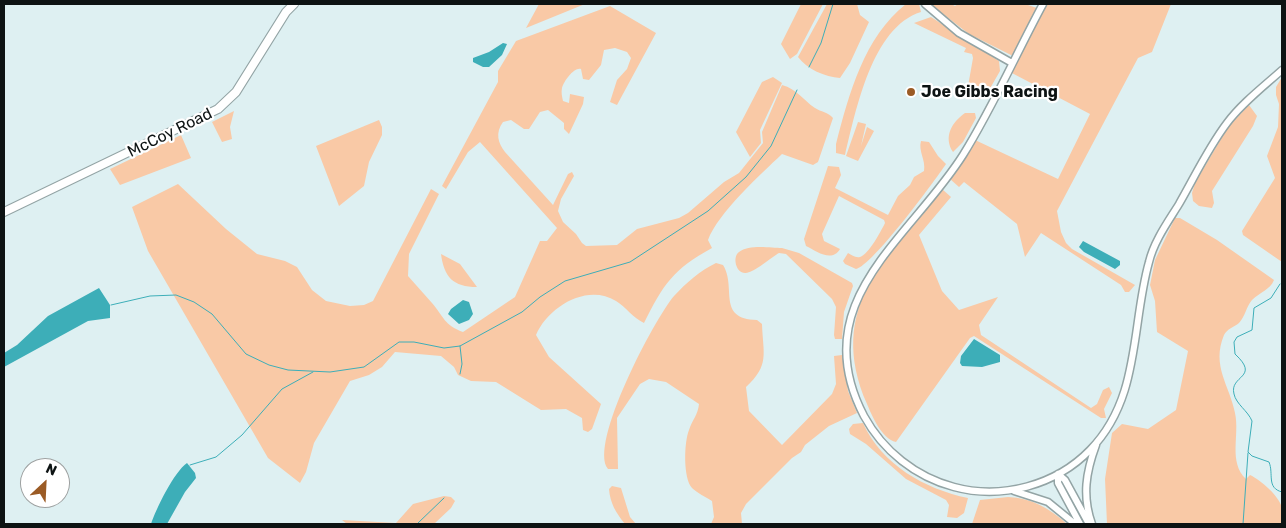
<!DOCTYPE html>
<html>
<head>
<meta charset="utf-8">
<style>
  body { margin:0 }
  #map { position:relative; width:1286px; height:528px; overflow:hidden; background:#def0f2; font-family:Rubik,sans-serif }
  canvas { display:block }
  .frame { position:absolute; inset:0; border:5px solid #0d1313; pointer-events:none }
  .north { position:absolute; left:20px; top:458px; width:50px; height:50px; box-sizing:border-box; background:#fff; border:1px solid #9ea1a1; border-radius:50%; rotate:25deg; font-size:14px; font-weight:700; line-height:20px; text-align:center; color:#0d1313 }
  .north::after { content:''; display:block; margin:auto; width:18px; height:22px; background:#9b5b25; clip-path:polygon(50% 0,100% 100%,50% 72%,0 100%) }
</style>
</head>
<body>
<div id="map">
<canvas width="1286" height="528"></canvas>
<div class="frame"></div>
<div class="north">N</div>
</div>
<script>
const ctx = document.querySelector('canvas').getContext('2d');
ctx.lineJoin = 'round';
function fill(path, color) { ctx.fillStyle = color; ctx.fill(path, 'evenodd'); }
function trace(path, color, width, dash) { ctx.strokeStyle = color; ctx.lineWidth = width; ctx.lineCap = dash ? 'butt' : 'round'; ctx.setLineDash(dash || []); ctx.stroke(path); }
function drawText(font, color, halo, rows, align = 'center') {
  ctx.font = font + ' Rubik,sans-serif'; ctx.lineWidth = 4.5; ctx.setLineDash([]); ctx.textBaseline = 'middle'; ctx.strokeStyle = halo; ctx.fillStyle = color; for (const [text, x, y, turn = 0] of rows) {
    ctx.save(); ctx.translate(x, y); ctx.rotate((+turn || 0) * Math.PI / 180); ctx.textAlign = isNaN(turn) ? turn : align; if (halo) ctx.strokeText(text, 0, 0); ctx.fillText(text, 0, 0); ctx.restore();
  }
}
fill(new Path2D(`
  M539 4H585L526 28Z
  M801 4H823L797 54 790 59 781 44Z
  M827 4H857L860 15 869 22 850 63 840 78C825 77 807 69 798 57Z
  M906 4H919L921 12C872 27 856 110 845 155L836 153V144C849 94 864 37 906 4Z
  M930 4H951L955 6 958 4H1025L1040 9 1015 57 969 34Z
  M1046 4H1171L1152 52 1138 58 1057 211 1061 232 1066 243 1072 249 1135 285 1129 292H1125L1121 285 1041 233 1025 257 1017 224 964 182 959 187 950 179 975 140 1058 179 1090 114 1010 72Z
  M610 6 656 33 617 105 610 102 617 80 627 69 631 58 627 52 615 48 604 50 601 65 589 80 583 79 581 69C574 67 564 81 562 88 561 92 562 97 563 101L569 103 570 94 584 97 583 104 569 134 564 129V123L548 110 540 112 529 129H524L511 120 503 122C495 133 498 143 505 152L553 205 568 174 572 172 574 176 561 199 558 211 563 222 576 234 582 243 586 246 617 245 637 229 679 218 688 213 724 182 739 173 763 143 762 132 782 85C797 89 803 100 815 108 821 112 828 112 833 118L818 162 813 165 782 154C760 175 718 213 708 240L712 248C673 269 663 285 644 323 633 318 626 307 616 301 587 283 548 307 536 335L549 357 601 404 592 429 588 432 583 430 582 418 566 409 541 410 496 382 471 381 458 375 454 367 441 356 395 352 382 367 369 375 350 381 314 443 306 472 300 483 268 458 148 251 132 207 178 184 226 229 257 254 285 261 297 267 312 290 326 301 350 306 364 305 373 301 431 189 439 194 409 254 408 276C416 285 424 294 432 303 444 317 444 325 463 332L515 297 540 241H547L557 228 480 142 468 152 446 189 442 186 498 82V71L516 41Z
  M931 17 999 61 1000 71 984 99H974L967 92 973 58 972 54 964 52 966 48 914 23Z
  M773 77 782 83 760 130 761 143 750 157 736 132 762 82Z
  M1282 77V262L1243 235 1242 231 1275 178 1267 156 1278 127 1279 104 1276 95V87Z
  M1249 105 1257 116 1253 126 1212 191 1214 203 1212 208 1199 206 1193 201 1192 193 1195 183 1228 127Z
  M234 111 230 127 232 139 222 142 212 122Z
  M965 113H975L976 118 963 142 953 152C943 137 952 122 965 113Z
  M379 120 382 127V135L369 162 364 186 339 206 316 146Z
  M858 122 866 124 861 146 867 127 874 131 858 161 846 156Z
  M181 135 191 158 120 185 110 169Z
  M921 141 929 142 938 156 946 164C934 182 872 266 856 269L845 264 843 261 848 253C852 255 855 258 860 257 869 254 881 231 885 223L884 220 839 196 822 234 824 241 840 249C832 263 816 251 806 246L804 239 828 166 839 167 841 175 835 188 888 215 898 196 910 185 914 177 924 171C926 160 918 151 921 141Z
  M942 189 951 197 919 235 942 291 959 310 998 297 979 325 981 335 1091 408 1097 404 1103 390 1109 387 1112 393 1104 409 1106 418H1101L974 336 970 338 896 442C882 439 872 416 867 404 826 309 885 257 942 189Z
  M1175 218H1180L1217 240 1274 280C1270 290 1260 292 1252 300 1246 307 1245 317 1239 323 1234 327 1227 329 1224 335 1211 366 1230 386 1235 413 1240 435 1228 462 1246 479L1250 475C1261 480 1280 497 1282 508 1283 513 1282 519 1282 524H1107L1105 479 1112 433 1122 424 1148 429 1176 410 1188 351 1157 332 1155 301 1150 285 1155 260Z
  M782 248 799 253 852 283 853 286 844 312 842 339H835L834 335 836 307 832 299 786 254 779 253C772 257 752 274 745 273 736 273 732 257 739 252 749 244 771 248 782 248Z
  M441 254 460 264 477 287C453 287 444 277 441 254Z
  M716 263 723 265C737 287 716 319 757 320L762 324C763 354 770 365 746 387L749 411 782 445 832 394 836 384 834 356 842 355 848 391 857 413 829 426 805 445 801 452 792 458 746 504 741 513 742 524H711L714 517 712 501C706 497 697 493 692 488 683 478 684 442 689 430 692 420 698 415 699 404L666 382 649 379 640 384 617 418 618 469H608C588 444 655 318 674 296 686 283 701 270 716 263Z
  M863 423C882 465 925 489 968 498L964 513 957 518 947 517 949 505 946 500 906 479 866 444 850 434 849 429 853 424Z
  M612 486 621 488 630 517 636 524H625C616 513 610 503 609 489Z
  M444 496 451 497 455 501 451 508 434 524H347L342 520 396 523 413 504Z
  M1008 497C1032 498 1049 508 1067 524H972L980 500Z`), '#f9c9a6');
fill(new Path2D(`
  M503 43 507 44 502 55 489 67H483L473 62V58L489 52Z
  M1083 241 1120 261V265L1115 269 1084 252 1079 247Z
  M99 288 110 305V318L88 321 4 367V353L17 345 48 316Z
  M463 300 469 302 473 314 469 320 459 324 448 314 451 309Z
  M974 339 1000 355V362L982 367 962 366 960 363 961 356Z
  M187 463 195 473 196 478 185 492 167 524H151C156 509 174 472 187 463Z`), '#3daeb8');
trace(new Path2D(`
  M809 67 821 43 833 4
  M1280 284 1271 298 1254 308 1252 330 1237 337 1234 342 1235 354C1261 378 1229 375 1234 394 1236 404 1248 411 1252 421L1248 452 1252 456 1269 462C1274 474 1266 488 1282 492
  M111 305 150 296 176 295 194 302 212 314 246 354 269 365 288 370 330 372 364 367 399 342H414L444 348 460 346 522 312 540 297 565 281 630 262 708 211 746 177 771 146 797 90
  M460 374 462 364 460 346
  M190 465 216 457 242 435 282 389 313 372
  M417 524 444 498
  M1243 524 1248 453`), '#3daeb8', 1);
const minor = new Path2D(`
  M925 4 959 33 1012 63
  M1043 4C1016 54 993 107 963 155 910 239 804 302 864 416 883 451 916 477 954 487 1002 500 1056 485 1090 450 1141 398 1131 326 1149 262 1154 241 1168 222 1179 204 1194 178 1208 148 1227 123 1242 103 1263 87 1282 70
  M1058 474 1065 480 1089 524
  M1058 474V483L1080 524
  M1014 491 1048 502 1075 524
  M1092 524C1082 496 1086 472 1096 445`);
const major = new Path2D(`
  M4 212 218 109 236 92 286 12 294 4`);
trace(minor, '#93a4a5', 9);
trace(major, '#93a4a5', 10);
trace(minor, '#fff', 6);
trace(major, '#fff', 8);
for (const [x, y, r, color] of [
  [911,92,5,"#9b5b25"]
]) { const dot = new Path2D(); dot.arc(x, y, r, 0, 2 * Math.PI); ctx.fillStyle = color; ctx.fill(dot); trace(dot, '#fff', 2); }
drawText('bold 16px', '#0d1313', '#fff', [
  ["Joe Gibbs Racing",921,92]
], 'left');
drawText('16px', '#0d1313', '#fff', [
  ["McCoy Road",170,133,-26]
]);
</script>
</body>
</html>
